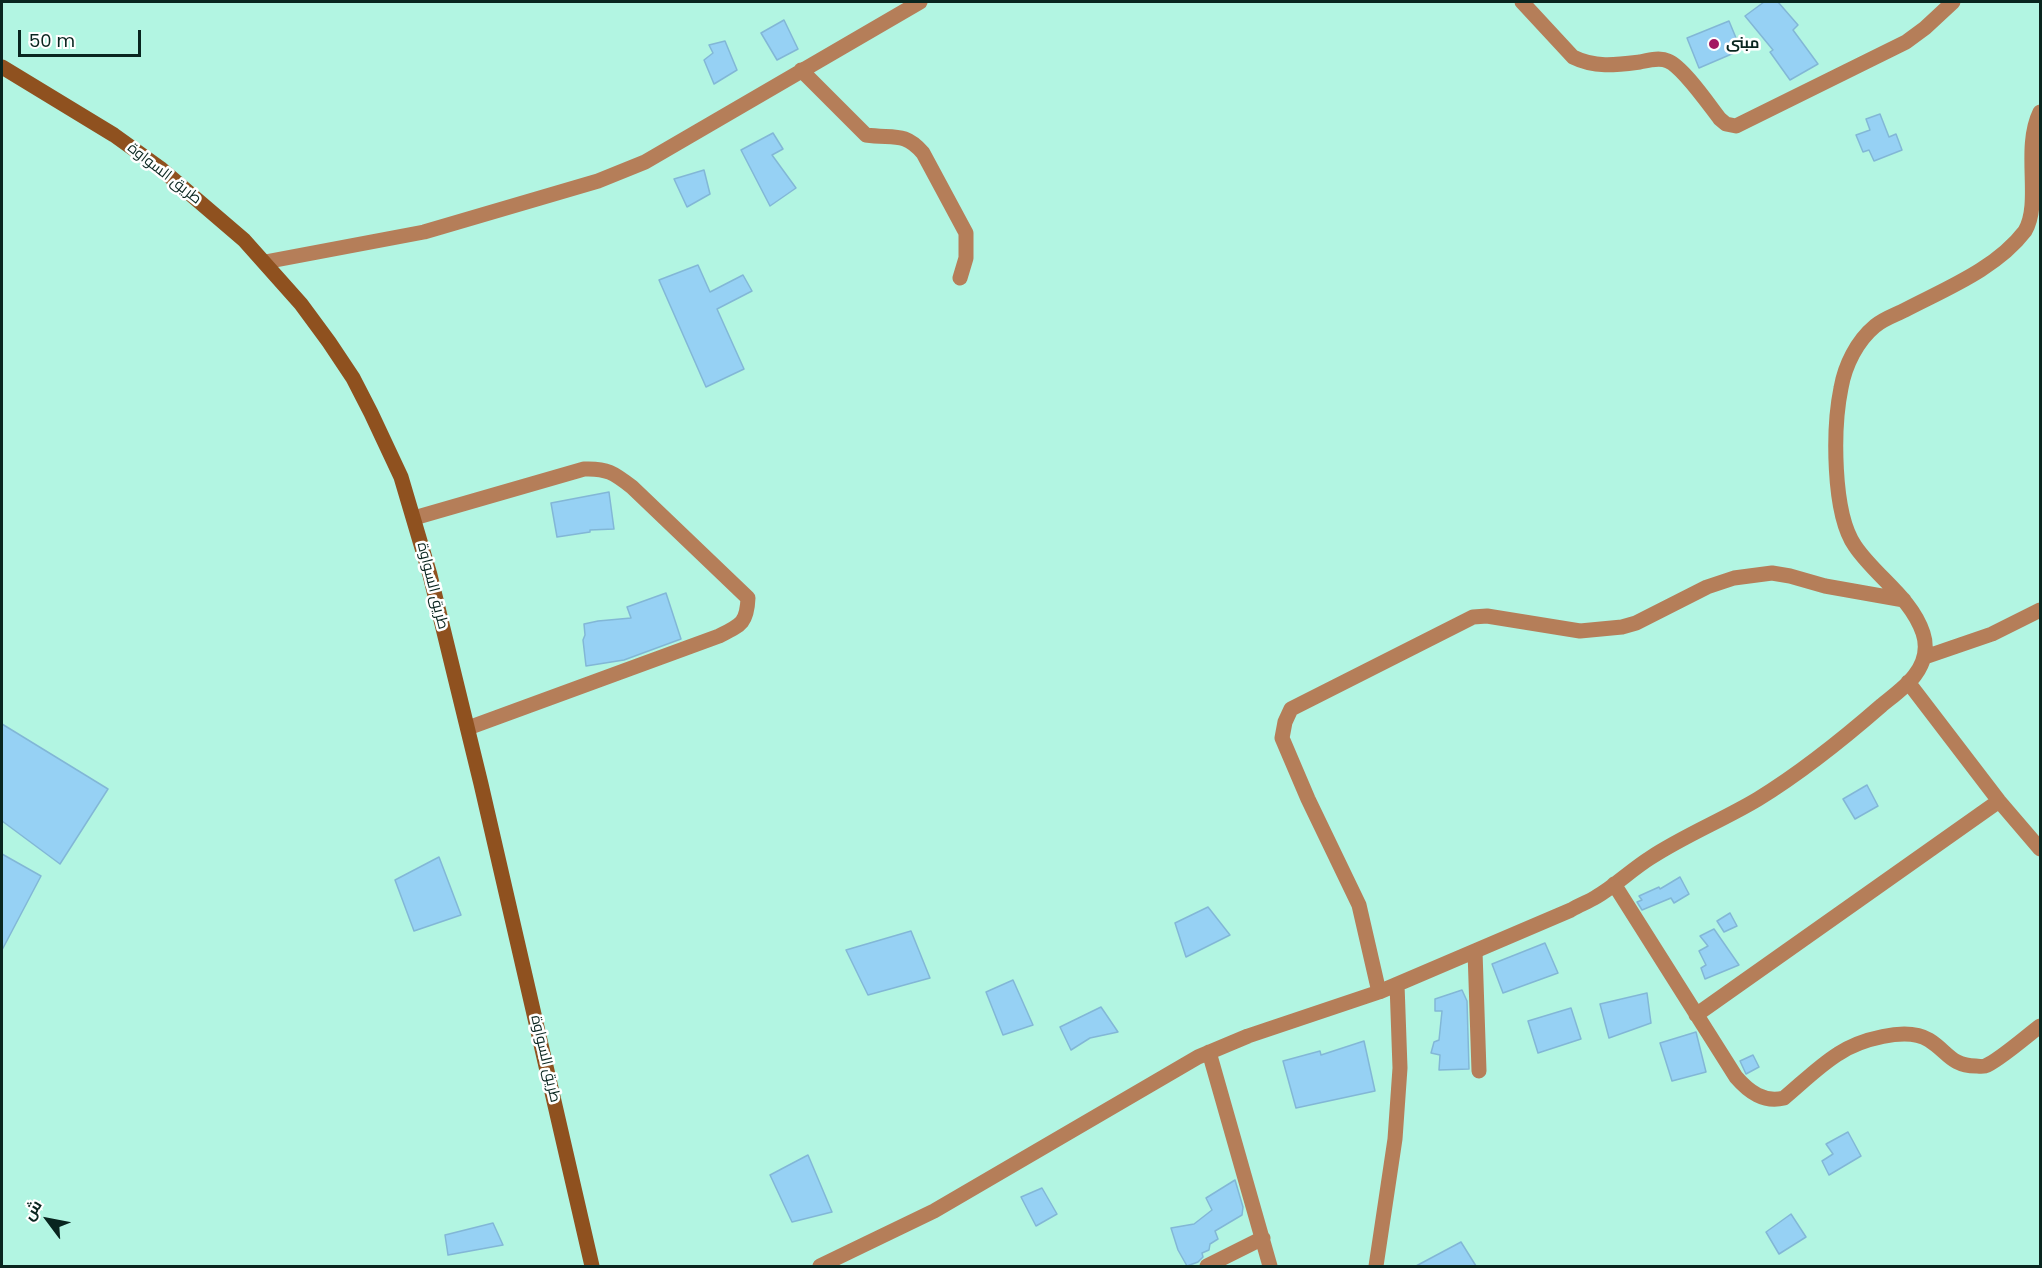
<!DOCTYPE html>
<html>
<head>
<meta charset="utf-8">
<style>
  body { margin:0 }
  #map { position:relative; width:2042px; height:1268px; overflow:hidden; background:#b2f5e2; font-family:Poppins,Cairo,sans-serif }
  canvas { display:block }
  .frame { position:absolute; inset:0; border:3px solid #09251f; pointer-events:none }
  .north { position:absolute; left:18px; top:1190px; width:60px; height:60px; -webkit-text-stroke:4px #fff; paint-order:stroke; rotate:302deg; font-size:16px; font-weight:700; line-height:24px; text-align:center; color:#09251f }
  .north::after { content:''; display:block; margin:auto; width:21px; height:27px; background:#09251f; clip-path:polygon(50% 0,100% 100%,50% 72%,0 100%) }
  .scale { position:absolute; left:18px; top:30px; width:123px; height:27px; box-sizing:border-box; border:3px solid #09251f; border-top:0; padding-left:8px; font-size:18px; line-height:21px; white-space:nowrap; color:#09251f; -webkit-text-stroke:4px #fff; paint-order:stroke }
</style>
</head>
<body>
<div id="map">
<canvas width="2042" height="1268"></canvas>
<div class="frame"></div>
<div class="north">ش</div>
<div class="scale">50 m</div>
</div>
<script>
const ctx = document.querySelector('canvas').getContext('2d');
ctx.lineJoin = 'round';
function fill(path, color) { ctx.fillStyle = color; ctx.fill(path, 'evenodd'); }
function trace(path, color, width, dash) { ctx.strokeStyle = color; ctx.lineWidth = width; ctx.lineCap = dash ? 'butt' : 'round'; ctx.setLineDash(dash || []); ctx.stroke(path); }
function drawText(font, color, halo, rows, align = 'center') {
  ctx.font = font + ' Poppins,Cairo,sans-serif'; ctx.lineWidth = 5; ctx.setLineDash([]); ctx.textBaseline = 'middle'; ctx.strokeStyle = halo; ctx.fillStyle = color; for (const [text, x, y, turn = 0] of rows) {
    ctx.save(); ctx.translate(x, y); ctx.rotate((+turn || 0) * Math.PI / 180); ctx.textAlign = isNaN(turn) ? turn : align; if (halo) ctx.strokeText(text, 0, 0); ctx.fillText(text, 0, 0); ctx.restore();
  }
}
const building = new Path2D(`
  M1764 2H1778L1798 25 1793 30 1818 64 1790 80 1770 52 1773 50 1745 16Z
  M784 20 798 49 777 60 761 33Z
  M1729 21 1741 50 1699 68 1687 38Z
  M725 41 737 70 714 84 704 60 713 53 709 45Z
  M1880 114 1889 137 1896 134 1902 150 1874 161 1869 150 1863 152 1856 135 1870 130 1866 119Z
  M773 133 783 149 772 155 796 188 770 206 741 150Z
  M704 170 710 194 687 207 674 179Z
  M698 265 710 292 743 275 752 291 717 309 744 369 706 387 659 280Z
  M609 492 614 529 590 530V532L557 537 551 503Z
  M666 593 681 639 624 660 586 666 583 640 585 635 584 624 598 621 631 618 627 607Z
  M2 724 108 789 60 864 2 821Z
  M1867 785 1878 806 1855 819 1843 799Z
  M2 854 41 876 2 950Z
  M439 857 461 915 414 931 395 880Z
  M1680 877 1689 894 1674 903 1671 898 1642 910 1637 902 1642 900 1639 896 1659 887 1660 889Z
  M1208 907 1230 935 1186 957 1175 923Z
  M1730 913 1737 926 1724 932 1717 921Z
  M1714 929 1739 965 1705 979 1701 968 1706 965 1699 951 1708 946 1700 936Z
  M911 931 930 978 868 995 846 950Z
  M1545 943 1558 973 1503 993 1492 964Z
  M1013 980 1033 1025 1003 1035 986 992Z
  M1462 990 1467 1001 1469 1069 1439 1070 1440 1055 1431 1053 1434 1042 1439 1040 1442 1011H1435V999Z
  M1647 993 1651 1023 1609 1038 1600 1004Z
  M1101 1007 1118 1032 1090 1038 1071 1050 1060 1027Z
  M1571 1008 1581 1039 1538 1053 1528 1021Z
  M1696 1032 1706 1072 1672 1081 1660 1043Z
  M1364 1041 1375 1091 1296 1108 1283 1061 1320 1051 1321 1055Z
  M1753 1055 1759 1067 1746 1074 1740 1061Z
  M1848 1132 1861 1156 1829 1175 1822 1161 1833 1154 1826 1144Z
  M808 1155 832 1212 792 1222 770 1175Z
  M1235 1180 1243 1207 1242 1215 1215 1231 1218 1239 1210 1244 1209 1250 1202 1253 1203 1257 1198 1262 1187 1266 1178 1250 1171 1228 1194 1224 1212 1210 1206 1198Z
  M1042 1188 1057 1214 1036 1226 1021 1197Z
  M1791 1214 1806 1237 1779 1254 1766 1232Z
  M493 1223 503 1245 448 1255 445 1235Z
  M1461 1242 1476 1266H1416Z`);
fill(building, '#96d1f4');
trace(building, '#82b7d6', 1.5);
trace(new Path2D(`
  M1522 2 1573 57C1595 68 1616 65 1640 62 1649 60 1660 57 1668 61 1683 67 1709 105 1720 119L1726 124 1736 126 1906 42 1925 28 1953 2
  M801 70 866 135C893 139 904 131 923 153L966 233V258L960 278
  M265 262 424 232 598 181 645 162 920 2
  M414 518 584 469C607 468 614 473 632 487L748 598C747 623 741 625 719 636L468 728
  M1925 657 1992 634 2040 610
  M1908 682 1999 801 2040 849
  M1614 884 1736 1077C1749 1092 1764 1103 1784 1098 1802 1083 1819 1066 1838 1054 1859 1040 1906 1026 1929 1040 1947 1051 1951 1066 1976 1066 1977 1066 1984 1067 1985 1066 1997 1062 2028 1035 2040 1026
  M1475 951 1479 1071
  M1379 992 1359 905 1308 799 1282 738 1285 722 1291 709 1473 617 1487 616 1580 631 1622 627 1636 623 1707 587 1734 578 1772 573 1790 576 1825 586 1904 600
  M1696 1015 1999 801
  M1209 1052 1270 1266
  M820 1266 934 1211 1198 1057 1248 1036 1379 992 1571 910C1579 905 1588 902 1596 897 1615 886 1631 870 1650 858 1685 835 1723 820 1758 799 1802 772 1843 739 1882 705 1893 696 1907 686 1915 675 1924 663 1928 648 1923 633 1911 597 1876 577 1855 546 1832 513 1833 427 1841 388 1845 365 1857 341 1875 326 1883 319 1895 315 1905 310 1945 289 1996 269 2025 231 2042 202 2022 149 2040 112
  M1207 1266 1263 1238
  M1376 1266 1395 1139 1400 1068 1397 984`), '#b57e59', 15);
trace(new Path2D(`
  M2 67 114 135 160 168 244 240 301 304 329 342 353 378 371 413 401 477 430 575 481 784 592 1266`), '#8f511f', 15);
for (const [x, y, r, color] of [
  [1714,44,6,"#a31861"]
]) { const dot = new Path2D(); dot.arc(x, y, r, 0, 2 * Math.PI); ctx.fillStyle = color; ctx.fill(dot); trace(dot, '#fff', 2); }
drawText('bold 15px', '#09251f', '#fff', [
  ["مبنى",1726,44]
], 'left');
drawText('15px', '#09251f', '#fff', [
  ["طريق السواوة",164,174,38],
  ["طريق السواوة",432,586,76],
  ["طريق السواوة",545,1059,77]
]);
</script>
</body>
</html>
